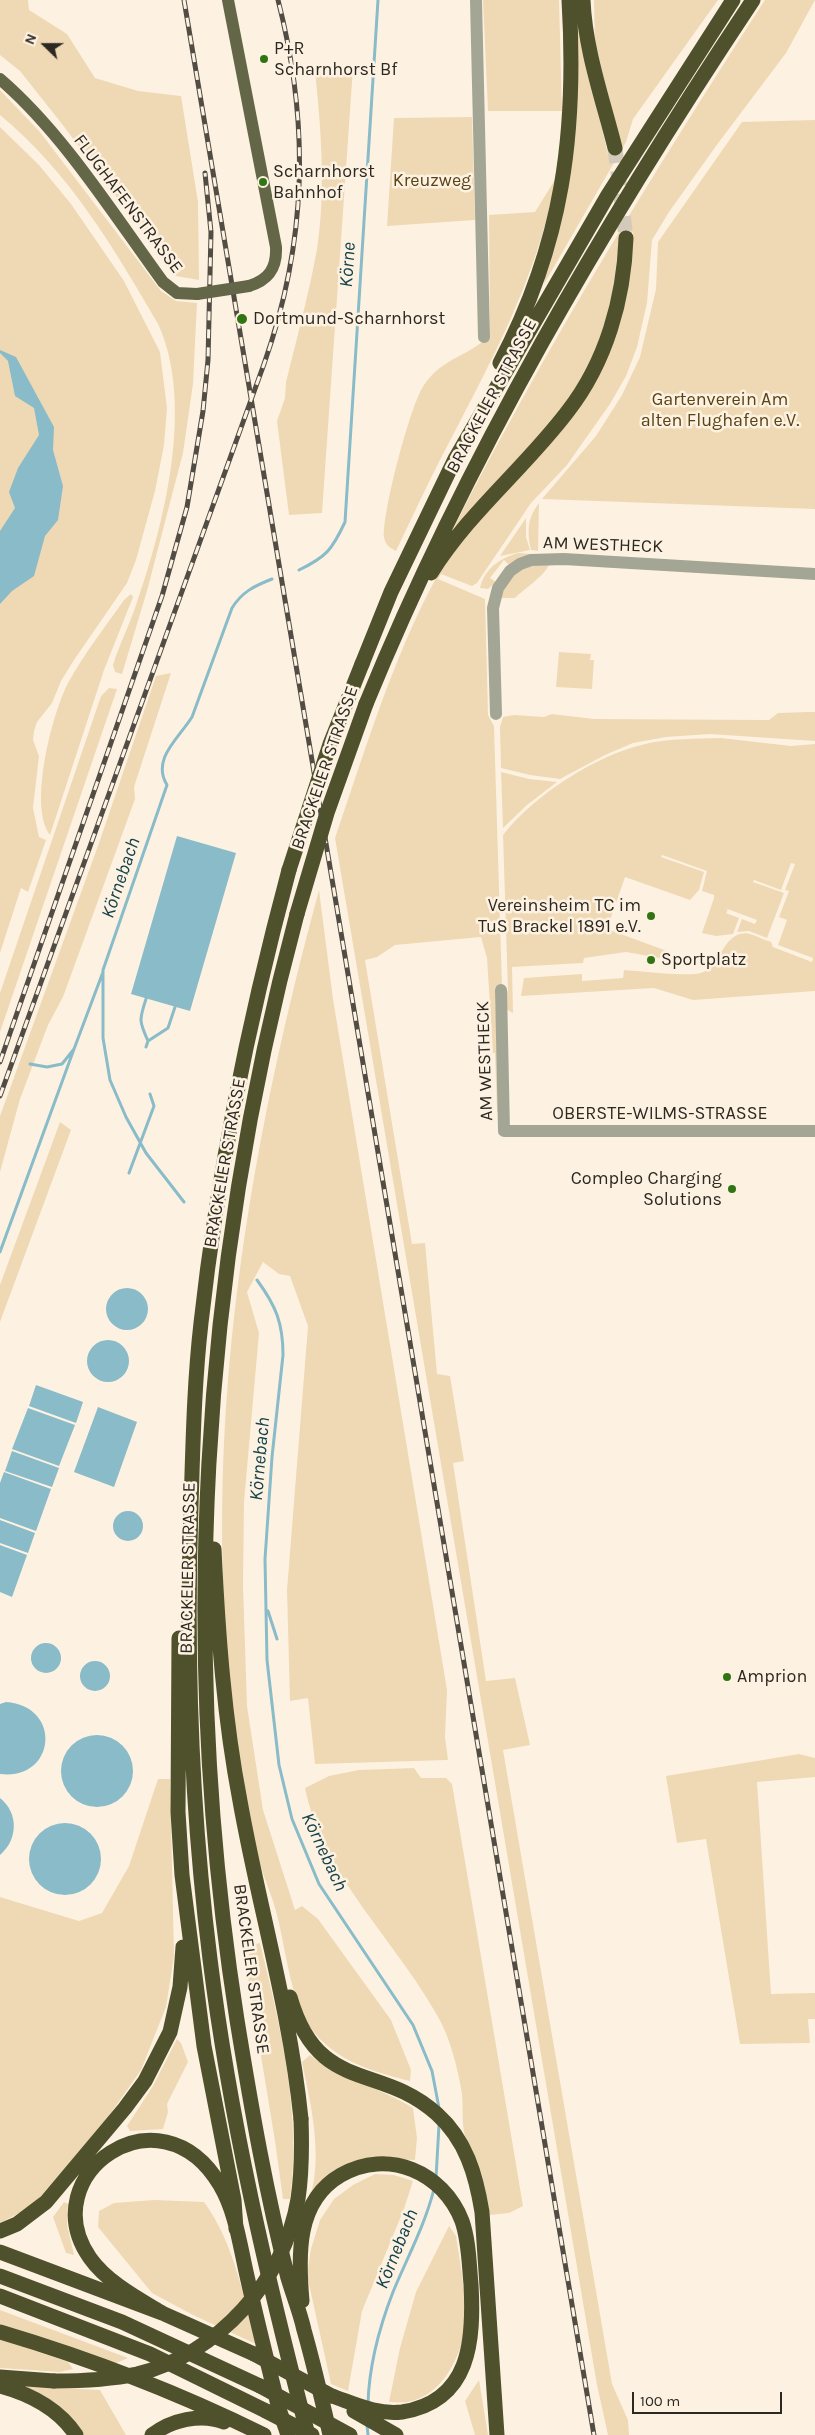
<!DOCTYPE html>
<html>
<head>
<meta charset="utf-8">
<style>
  body { margin:0 }
  #map { position:relative; width:815px; height:2435px; overflow:hidden; background:#fdf2e1; font-family:Karla,sans-serif }
  canvas { display:block }
  .north { position:absolute; left:20px; top:20px; width:50px; height:50px; -webkit-text-stroke:4px #fdf2e1; paint-order:stroke; rotate:292deg; font-size:14px; font-weight:700; line-height:20px; text-align:center; color:#2c2822 }
  .north::after { content:''; display:block; margin:auto; width:18px; height:22px; background:#2c2822; clip-path:polygon(50% 0,100% 100%,50% 72%,0 100%) }
  .scale { position:absolute; left:632px; top:2392px; width:150px; height:22px; box-sizing:border-box; border:2px solid #2c2822; border-top:0; padding-left:6px; font-size:15px; line-height:18px; white-space:nowrap; color:#2c2822; -webkit-text-stroke:4px #fdf2e1; paint-order:stroke }
</style>
</head>
<body>
<div id="map">
<canvas width="815" height="2435"></canvas>
<div class="north">N</div>
<div class="scale">100 m</div>
</div>
<script>
const ctx = document.querySelector('canvas').getContext('2d');
ctx.lineJoin = 'round';
function fill(path, color) { ctx.fillStyle = color; ctx.fill(path, 'evenodd'); }
function trace(path, color, width, dash) { ctx.strokeStyle = color; ctx.lineWidth = width; ctx.lineCap = dash ? 'butt' : 'round'; ctx.setLineDash(dash || []); ctx.stroke(path); }
function drawText(font, color, halo, rows, align = 'center') {
  ctx.font = font + ' Karla,sans-serif'; ctx.lineWidth = 5; ctx.setLineDash([]); ctx.textBaseline = 'middle'; ctx.strokeStyle = halo; ctx.fillStyle = color; for (const [text, x, y, turn = 0] of rows) {
    ctx.save(); ctx.translate(x, y); ctx.rotate((+turn || 0) * Math.PI / 180); ctx.textAlign = isNaN(turn) ? turn : align; if (halo) ctx.strokeText(text, 0, 0); ctx.fillText(text, 0, 0); ctx.restore();
  }
}
fill(new Path2D(`
  M0 0H28L29 10 67 34 95 78 138 91 181 96 198 202 199 280 176 276 62 124 20 71 0 55Z
  M483 0H559L562 111H488Z
  M594 0H718L633 119 626 142 544 284 576 19 608 154 621 143 595 45Z
  M765 0H815L786 53 716 146 669 212 652 240 647 303 637 347 626 376 610 404 567 465 531 503 477 583 472 586 441 574 438 579 485 599 488 715 494 726 502 987H495L499 1112H497L495 1053H493L487 958 481 937 395 945 377 957 365 960 412 1244 425 1243 437 1374 450 1376 464 1461 453 1463 486 1681 515 1678 530 1745 503 1750 612 2384 628 2420 629 2435H608L597 2385 335 838C368 742 397 643 449 555L590 390 632 249 633 232 618 243C619 307 596 369 556 419 540 440 520 458 502 478 490 490 468 520 454 527 547 345 654 171 765 0Z
  M353 68 322 513 289 515 277 421 285 398 286 382C297 338 309 293 317 249 326 190 321 129 315 71Z
  M0 90 40 132 161 291 176 301 197 303 193 384 183 453 147 591 122 674 115 672 113 665C119 645 129 626 136 605 164 525 195 404 158 324 113 247 70 173 0 115Z
  M472 117 475 220 387 226 394 118Z
  M815 120V509L542 499 596 436 622 395 640 357 656 289 658 242 742 122Z
  M0 127 39 165 71 204 124 281 160 352 167 408 164 445 155 491 136 560 127 583 74 660 61 681 52 703 37 722 34 731 33 740 39 756 33 808 39 837 46 840 28 892 21 888 0 953Z
  M556 178C537 280 488 367 441 458 425 489 411 520 396 551 389 548 385 544 384 537 382 514 410 405 424 385 443 357 470 356 490 335L489 215 535 212Z
  M539 503 538 551 531 550C527 531 527 519 539 503Z
  M526 518V537L530 550 500 556Z
  M518 553 533 554 510 566 504 560 490 578 496 582 488 589 480 588C484 569 500 558 518 553Z
  M549 564C547 574 524 589 515 598H500C509 573 521 565 549 564Z
  M131 594 133 597 104 670 50 835C28 806 52 714 68 683 84 654 105 627 124 600Z
  M559 652 591 654 590 660H594L592 689 556 687Z
  M171 673 134 787 135 799 63 997 48 1025 20 1099 0 1172V1116L99 843 156 676Z
  M109 688 117 689 0 1032V993L101 696Z
  M809 712H815V741L710 734 666 737 633 743 605 755 560 779 530 775 501 768 500 727 503 717 514 715 544 717 552 714 594 719 769 720 778 713Z
  M721 738 791 746 815 744V991L693 1000 654 988 521 996 524 978 582 974V981L623 978 624 970C641 971 688 977 701 973 721 967 724 928 750 934 757 936 764 940 771 942L773 947 812 962 813 958 778 945 787 920 779 917 789 891 785 890 795 864 791 863 781 890 754 880 753 882 784 893 767 938 749 931 737 932 742 919 755 924 757 920 725 908 728 910 726 913 739 918 733 934 716 936 702 933 714 898V895L702 891 707 871 662 855 661 857 704 872 699 890 690 900 625 877 607 929 667 951 661 954 660 958 626 952 584 958 583 963 512 967 513 1013 506 1009 504 992 508 991 503 835C534 795 596 755 645 744 670 738 696 739 721 738Z
  M501 772 529 779 557 782 527 805 503 828Z
  M319 890 333 999 447 1690 445 1737 448 1760 315 1764 308 1698 290 1701 287 1590 308 1326 290 1276 279 1274 263 1262 247 1292 259 1333 244 1502 243 1586 247 1706 263 1810 295 1910 302 1906 318 1919 391 2020 411 2070 410 2081C353 2067 309 2050 293 1988 285 1959 282 1929 273 1901 266 1881 258 1861 253 1840 240 1777 232 1714 227 1650 207 1393 252 1137 319 890Z
  M60 1122 71 1130 0 1322V1285Z
  M799 1754 815 1758V1777L757 1782 771 1994 815 1993V2019H808L810 2043 740 2044 706 1839 677 1843 666 1776Z
  M414 1768 421 1778H446L452 1784 523 2206 509 2213 490 2215C487 2197 484 2180 478 2163 474 2153 466 2143 464 2132 462 2120 463 2106 462 2094 458 2069 450 2037 437 2015 394 1938 323 1876 305 1788L329 1776 359 1770Z
  M158 1779H170L174 1956 166 2007 141 2070 101 2127 41 2196 27 2209 0 2223V1897L79 1921 102 1913 129 1866Z
  M260 1943C280 2026 302 2113 290 2199H283L275 2141 247 1971 250 1945Z
  M177 2039 181 2043 188 2062 167 2104 168 2112 163 2129 130 2131 127 2126 153 2086Z
  M310 2055C341 2080 380 2087 413 2108L417 2138 415 2160 375 2158 310 2198C323 2155 311 2105 302 2062Z
  M375 2174 394 2175 413 2181 404 2209 362 2311 348 2391 331 2384 307 2275 311 2249 320 2220 334 2199 353 2185Z
  M154 2200 204 2202C234 2243 243 2295 256 2344L193 2315 152 2293 98 2227 99 2211 114 2203Z
  M64 2202 68 2204 67 2225 74 2255 66 2253 53 2217Z
  M449 2226 456 2236C460 2263 466 2292 465 2320 464 2353 444 2395 408 2402 402 2403 395 2402 389 2402L400 2348 416 2292Z
  M0 2310 128 2358 114 2364 0 2327Z
  M0 2339 68 2362 73 2369 60 2372 0 2368Z
  M479 2380 488 2435H475L465 2401Z
  M25 2386 100 2390 126 2435H84L43 2396Z`), '#efd9b5');
fill(new Path2D(`
  M0 350 16 357 54 427 53 450 63 486 58 520 45 536 34 576 12 591 0 604V531L15 508 9 492 18 468 39 435 34 408 15 396 8 361 0 353Z
  M177 836 236 853 190 1011 131 994Z
  M106 1309a21 21 0 1 1 42 0a21 21 0 1 1-42 0Z
  M87 1361a21 21 0 1 1 42 0a21 21 0 1 1-42 0Z
  M36 1385 83 1402 76 1423 29 1406Z
  M98 1407 137 1422 114 1487 74 1472Z
  M28 1408 75 1425 59 1466 12 1449Z
  M12 1451 59 1468 52 1487 5 1471Z
  M4 1472 51 1489 36 1531 0 1518V1483Z
  M113 1526a15 15 0 1 1 30 0a15 15 0 1 1-30 0Z
  M0 1520 35 1533 28 1553 0 1543Z
  M0 1545 27 1555 12 1597 0 1592Z
  M31 1658a15 15 0 1 1 30 0a15 15 0 1 1-30 0Z
  M80 1676a15 15 0 1 1 30 0a15 15 0 1 1-30 0Z
  M6 1702C63 1706 56 1781 0 1774V1704Z
  M61 1771a36 36 0 1 1 72 0a36 36 0 1 1-72 0Z
  M0 1798C19 1813 18 1840 0 1855Z
  M29 1859a36 36 0 1 1 72 0a36 36 0 1 1-72 0Z`), '#89bbc9');
trace(new Path2D(`
  M299 570C326 557 332 550 345 522L378 0
  M146 999C139 1020 139 1021 148 1041
  M146 1047 148 1041 168 1028 175 1007
  M30 1064 47 1067 62 1064 74 1049 103 972
  M129 1173 154 1106 150 1094
  M184 1202 146 1153 126 1117 110 1080 103 1038V970L167 785C151 759 179 738 192 717L232 608C242 592 254 586 272 579
  M0 1252 74 1049
  M257 1280C276 1306 283 1323 283 1355L272 1457 265 1559 267 1660 279 1765 292 1819 319 1884 413 2025 432 2071 439 2108
  M268 1611 277 1639
  M436 2178 439 2125
  M368 2404C369 2365 379 2328 393 2292 407 2258 425 2225 434 2189
  M367 2425 368 2435`), '#89bbc9', 3);
trace(new Path2D(`
  M615 148 626 238`), '#d3cabb', 15, [15, 8]);
trace(new Path2D(`
  M476 0 484 337
  M496 714 493 608 498 588 510 571 520 564 531 560 564 559 815 574
  M501 990 504 1131H815`), '#a4a695', 12);
trace(new Path2D(`
  M228 0 276 247C277 268 269 280 249 286
  M0 79C63 133 114 215 163 282L177 293 197 294`), '#646747', 12);
trace(new Path2D(`
  M583 0C585 50 603 100 615 148
  M500 363C563 243 577 133 569 0
  M431 573C469 512 525 468 568 411 606 362 624 299 626 238
  M362 664 391 592 455 459 608 195 733 0
  M366 704C468 455 604 224 753 0
  M289 870C249 1019 218 1169 201 1323 194 1384 193 1445 191 1506 186 1657 191 1809 210 1959 230 2120 267 2278 308 2435
  M297 914C200 1274 179 1652 237 2020 251 2106 266 2193 288 2278 293 2295 300 2312 304 2330 314 2365 322 2400 330 2435
  M214 1549C218 1633 224 1718 240 1801 259 1908 290 2010 301 2119
  M179 1638 178 1812 182 1875 204 2046 234 2200 236 2229
  M290 1997C318 2095 380 2062 437 2114 466 2140 476 2175 482 2212L497 2435
  M0 2231 17 2224 46 2202 125 2108 145 2081 170 2032 180 1987 183 1947
  M0 2252 162 2313 254 2354
  M0 2276 122 2322 260 2386
  M0 2296 150 2354 266 2411
  M302 2301C298 2255 296 2201 341 2175 388 2148 443 2172 462 2221 469 2241 469 2264 471 2284 474 2340 471 2401 402 2412 377 2415 355 2404 332 2396
  M162 2313C137 2298 107 2282 90 2258 32 2175 160 2084 220 2185 236 2212 240 2246 247 2276 257 2321 268 2365 279 2409L288 2435
  M0 2332C91 2359 179 2393 264 2435
  M0 2377 54 2381
  M0 2386C30 2394 58 2408 76 2435
  M354 2411 396 2435
  M152 2435C171 2420 201 2413 224 2422`), '#4e512b', 15);
const rail = new Path2D(`
  M184 0 594 2435
  M0 1062 162 596 187 507 203 411 208 360 211 232 205 173
  M0 1096 264 364C307 242 310 125 278 0`);
trace(rail, '#514c44', 5);
trace(rail, '#fdf2e1', 3, [9]);
trace(new Path2D(`
  M197 294 249 286`), '#646747', 12);
trace(new Path2D(`
  M289 870 330 744 362 664
  M297 914 327 813 366 704
  M254 2354 332 2396
  M54 2381C82 2381 109 2380 137 2374 218 2354 284 2281 298 2199 302 2172 302 2146 301 2119
  M260 2386 350 2435
  M266 2411 312 2435`), '#4e512b', 15);
for (const [x, y, r, color] of [
  [264,59,5,"#317413"],
  [263,182,5,"#317413"],
  [242,319,6,"#317413"],
  [651,916,5,"#317413"],
  [651,960,5,"#317413"],
  [732,1189,5,"#317413"],
  [727,1677,5,"#317413"]
]) { const dot = new Path2D(); dot.arc(x, y, r, 0, 2 * Math.PI); ctx.fillStyle = color; ctx.fill(dot); trace(dot, '#fdf2e1', 2); }
drawText('18px', '#2c2822', '#fdf2e1', [
  ["P+R",274,49],
  ["Scharnhorst Bf",274,70],
  ["Scharnhorst",273,172],
  ["Bahnhof",273,193],
  ["Dortmund-Scharnhorst",253,319],
  ["Vereinsheim TC im",641,906,"right"],
  ["TuS Brackel 1891 e.V.",641,927,"right"],
  ["Sportplatz",661,960],
  ["Compleo Charging",722,1179,"right"],
  ["Solutions",722,1200,"right"],
  ["Amprion",737,1677]
], 'left');
drawText('18px', '#5a4315', '#fdf2e1', [
  ["Kreuzweg",432,181],
  ["Gartenverein Am",720,400],
  ["alten Flughafen e.V.",720,421]
]);
drawText('18px', '#2c2822', '#fdf2e1', [
  ["FLUGHAFENSTRASSE",128,204,53],
  ["BRACKELER STRASSE",492,396,-62],
  ["AM WESTHECK",603,545,2],
  ["BRACKELER STRASSE",325,768,-71],
  ["AM WESTHECK",485,1061,-92],
  ["OBERSTE-WILMS-STRASSE",660,1114],
  ["BRACKELER STRASSE",225,1163,-80],
  ["BRACKELER STRASSE",188,1568,-89],
  ["BRACKELER STRASSE",251,1969,82]
]);
drawText('italic 19px', '#15424d', '#fdf2e1', [
  ["Körne",348,265,-86],
  ["Körnebach",121,878,-71],
  ["Körnebach",260,1459,-85],
  ["Körnebach",324,1852,65],
  ["Körnebach",397,2249,-68]
]);
</script>
</body>
</html>
